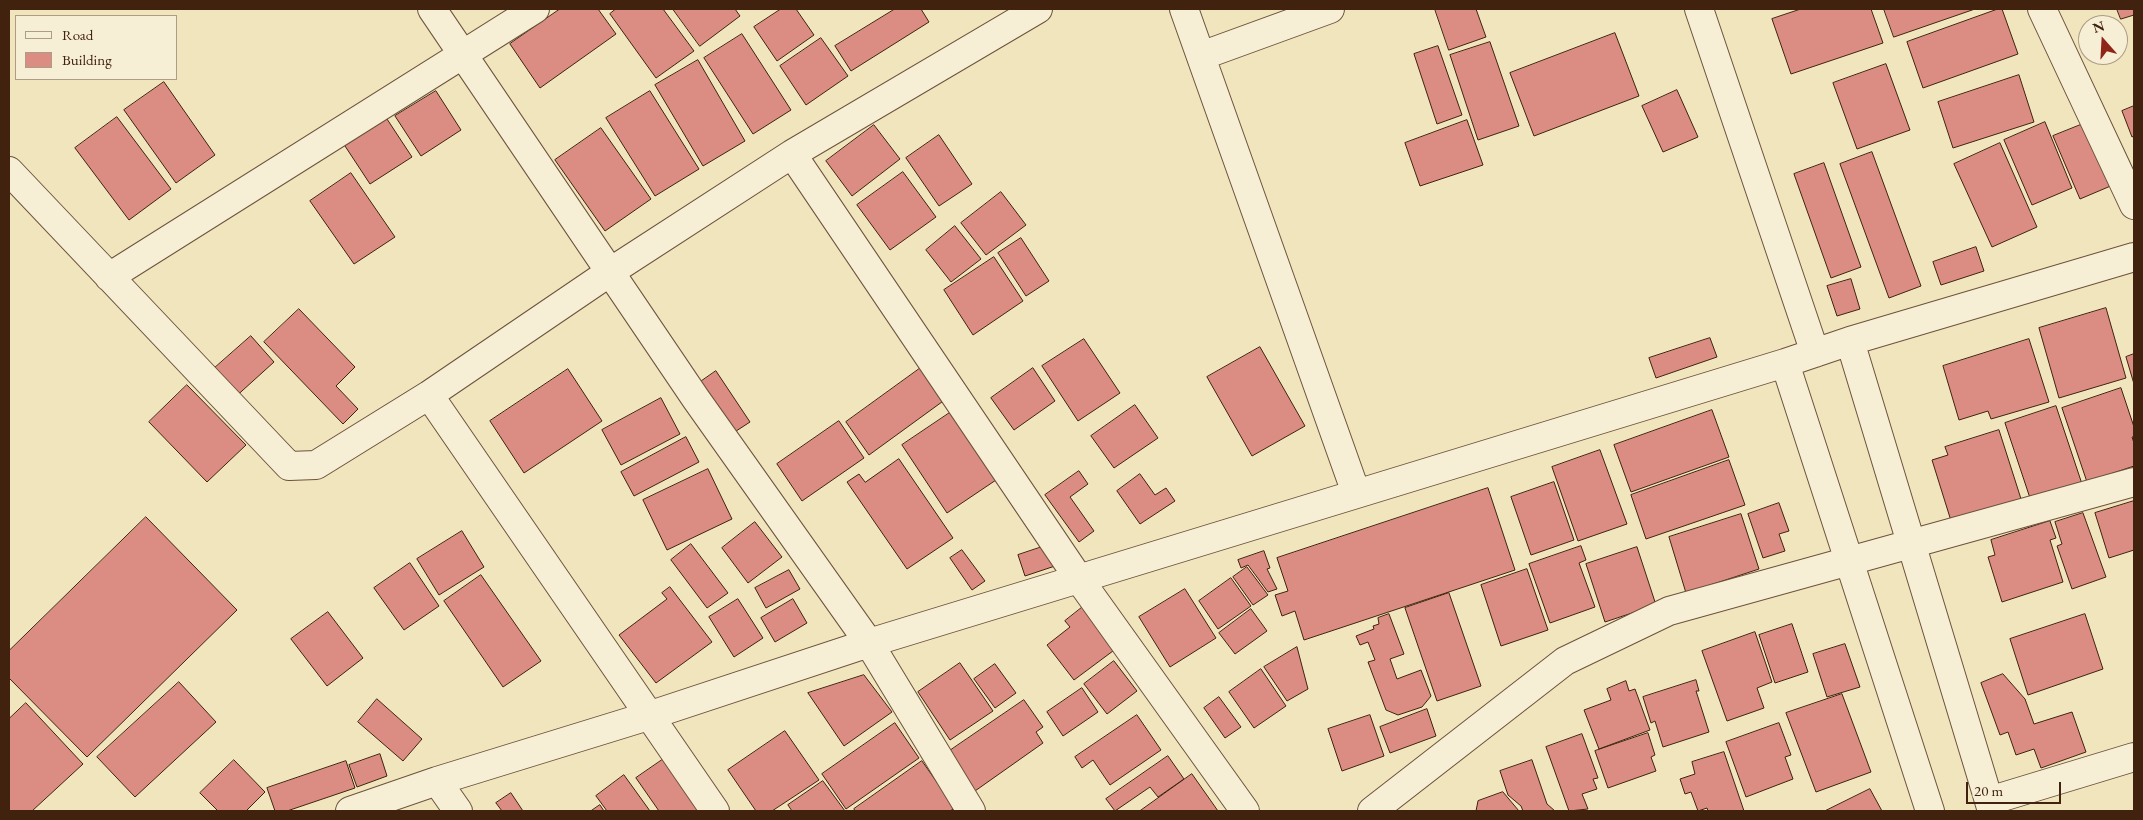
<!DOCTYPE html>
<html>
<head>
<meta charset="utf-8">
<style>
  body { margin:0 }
  #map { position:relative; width:2143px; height:820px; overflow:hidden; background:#f1e5be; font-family:"EB Garamond",serif }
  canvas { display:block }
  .frame { position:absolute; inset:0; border:10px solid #40220f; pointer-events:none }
  .legend { position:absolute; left:15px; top:15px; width:162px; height:65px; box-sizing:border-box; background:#f6eed5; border:1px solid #ad9c86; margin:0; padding:6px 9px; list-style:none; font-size:15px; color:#40220f }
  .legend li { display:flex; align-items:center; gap:10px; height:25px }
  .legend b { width:25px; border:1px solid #ad9c86 }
  .north { position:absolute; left:2078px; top:15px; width:50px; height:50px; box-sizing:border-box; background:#f6eed5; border:1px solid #ad9c86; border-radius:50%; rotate:341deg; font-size:14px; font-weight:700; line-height:20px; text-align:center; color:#40220f }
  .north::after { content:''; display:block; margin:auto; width:18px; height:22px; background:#8f2418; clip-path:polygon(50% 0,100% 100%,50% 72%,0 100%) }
  .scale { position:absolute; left:1966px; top:782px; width:95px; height:22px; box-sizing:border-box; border:2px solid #40220f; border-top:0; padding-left:6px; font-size:15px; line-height:18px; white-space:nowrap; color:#40220f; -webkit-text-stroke:4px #f6eed5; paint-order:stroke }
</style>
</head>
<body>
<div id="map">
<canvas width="2143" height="820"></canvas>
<div class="frame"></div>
<ul class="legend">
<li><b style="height:6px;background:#f6eed5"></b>Road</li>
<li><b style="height:14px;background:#dc8d83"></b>Building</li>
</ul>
<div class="north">N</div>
<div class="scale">20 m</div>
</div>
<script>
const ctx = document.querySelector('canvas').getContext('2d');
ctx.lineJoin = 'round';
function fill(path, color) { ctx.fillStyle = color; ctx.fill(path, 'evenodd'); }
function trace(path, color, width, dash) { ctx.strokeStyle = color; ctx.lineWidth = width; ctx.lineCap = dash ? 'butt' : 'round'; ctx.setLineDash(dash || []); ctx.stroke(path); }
const building = new Path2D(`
  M560 9H598L616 34 540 88 510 44Z
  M616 9H663L694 51 656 78 610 14Z
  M673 9H735L740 16 700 46Z
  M781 9H796L814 35 777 61 754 27Z
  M895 9H921L929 22 851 71 835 46Z
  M1435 9H1476L1486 37 1449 50Z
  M1801 9H1871L1883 43 1791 74 1772 19Z
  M1884 9H1975L1894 37Z
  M1998 9H2002L2018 54 1923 88 1907 42Z
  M2117 9H2134V15L2121 19Z
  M1615 33 1639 96 1534 136 1510 73Z
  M742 34 791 110 753 134 704 58Z
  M821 38 848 76 806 105 780 66Z
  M1490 42 1519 126 1478 140 1450 55Z
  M1438 46 1462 115 1437 124 1414 54Z
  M698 60 745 141 703 166 655 85Z
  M1886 64 1910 130 1857 149 1833 83Z
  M2019 75 2034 122 1953 148 1938 102Z
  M164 82 215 155 176 183 124 110Z
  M1677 90 1698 137 1663 152 1642 106Z
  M436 91 461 130 421 156 395 116Z
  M650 91 699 169 655 196 606 118Z
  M2134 106V136L2132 137 2122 111Z
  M117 117 171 189 129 220 75 148Z
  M387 119 412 157 370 184 345 146Z
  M1467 120 1483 165 1420 186 1405 143Z
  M2093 120 2120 182 2080 199 2053 136Z
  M2045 122 2072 188 2032 205 2004 140Z
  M874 125 900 159 852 196 826 161Z
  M601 128 651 199 605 231 555 160Z
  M939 135 972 184 939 206 906 158Z
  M2000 143 2037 227 1992 247 1954 164Z
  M1872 152 1921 286 1889 298 1840 164Z
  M1824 163 1861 267 1831 278 1794 174Z
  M903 172 936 217 890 250 857 205Z
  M351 173 395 237 354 264 310 201Z
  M1001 192 1026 225 986 255 961 223Z
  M955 226 981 259 951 282 926 250Z
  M1021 238 1049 281 1026 296 998 253Z
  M1976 247 1984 271 1941 285 1933 262Z
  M994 257 1023 301 973 335 944 290Z
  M1851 279 1860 309 1837 316 1827 286Z
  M2106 308 2126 378 2059 398 2039 328Z
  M299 309 355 367 336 386 358 409 343 424 264 342Z
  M251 336 274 362 232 400 209 373Z
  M1710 338 1717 357 1656 378 1649 358Z
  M1084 339 1120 393 1078 421 1042 366Z
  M2029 339 2049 402 1991 419 1988 411 1959 420 1943 366Z
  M1260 347 1305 426 1252 456 1207 377Z
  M2134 354V384L2126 357Z
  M922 367 946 399 869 455 846 422Z
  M1033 368 1055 401 1014 430 991 398Z
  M568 369 602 421 524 473 490 421Z
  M716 371 750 422 730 435 696 385Z
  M187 385 246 445 207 482 149 422Z
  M2121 388 2134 427V437H2132L2134 443V466L2087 482 2062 408Z
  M661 398 680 434 621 465 602 430Z
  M1135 405 1158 438 1114 468 1091 436Z
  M2056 406 2082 484 2031 501 2005 423Z
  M954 410 999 478 947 513 902 445Z
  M1712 410 1729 457 1631 492 1614 445Z
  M839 421 864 458 802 501 777 464Z
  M1999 430 2022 502 1952 524 1932 460 1948 455 1945 447Z
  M686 437 699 462 634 496 621 472Z
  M1600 450 1627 524 1578 541 1552 467Z
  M899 459 953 538 907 569 847 482 859 474 865 482Z
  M1729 460 1745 505 1646 539 1631 495Z
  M708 469 732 519 667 550 643 500Z
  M1079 471 1088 484 1070 497 1094 531 1079 542 1045 495Z
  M1140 474 1155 495 1166 488 1175 501 1140 524 1117 491Z
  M1554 482 1574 540 1531 555 1511 497Z
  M1488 488 1515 570 1304 640 1295 611 1282 616 1275 595 1288 591 1277 558Z
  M2134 501V550L2109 558 2095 513Z
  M1779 503 1789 531 1779 534 1785 551 1763 558 1748 514Z
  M2083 513 2106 577 2072 589 2057 546 2062 544 2055 522Z
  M1741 514 1759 569 1686 593 1669 537Z
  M146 517 237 610 87 757 9 678V651Z
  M2050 521 2056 538 2050 540 2063 582 2002 602 1988 557 1995 555 1991 540Z
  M755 522 782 557 748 583 722 548Z
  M462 531 484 567 439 595 417 559Z
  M691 544 728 593 707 608 671 560Z
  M1051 544 1058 565 1025 576 1018 555Z
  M1581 546 1586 560 1579 563 1595 607 1550 623 1529 564Z
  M1637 547 1656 605 1605 622 1586 564Z
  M962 550 985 581 972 590 950 558Z
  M1264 551 1270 568 1267 569 1277 589 1268 592 1248 565 1241 568 1238 560Z
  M410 563 439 606 404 630 374 588Z
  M1247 567 1268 595 1253 605 1233 577Z
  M1527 569 1548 630 1501 646 1481 585Z
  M789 570 800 589 766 608 755 588Z
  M481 575 541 661 503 687 444 601Z
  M1231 578 1251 606 1218 629 1199 601Z
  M670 587 712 642 656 683 619 635 667 599 662 593Z
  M1185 589 1216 638 1170 667 1139 617Z
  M1449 593 1481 686 1437 701 1405 608Z
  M738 599 763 638 734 657 709 617Z
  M793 599 807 623 775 642 761 618Z
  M1089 602 1121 645 1074 680 1047 645 1070 627 1065 621Z
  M1251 609 1267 631 1235 654 1219 633Z
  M328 612 363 658 327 686 291 639Z
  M1389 614 1404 654 1390 659 1397 679 1421 670 1431 696 1422 707 1398 715 1386 710 1368 662 1375 660 1368 642 1360 645 1356 636 1374 629 1373 626 1379 624 1378 618Z
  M2085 614 2103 669 2028 695 2010 639Z
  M1792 624 1808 672 1775 683 1759 635Z
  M1755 632 1772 682 1757 688 1764 708 1727 721 1702 651Z
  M1845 644 1860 687 1827 697 1813 654Z
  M1297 647 1308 689 1287 701 1264 667Z
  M1114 661 1137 691 1107 714 1084 684Z
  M960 663 993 711 950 740 918 692Z
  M995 664 1016 693 995 708 974 679Z
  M1261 669 1286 706 1254 728 1229 692Z
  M2003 674 2025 699 2034 724 2072 712 2086 752 2041 768 2034 749 2016 755 2008 732 2000 735 1981 683Z
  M864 675 892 712 844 746 808 693Z
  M1696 680 1699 691H1696L1709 732 1663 747 1655 721 1651 723 1643 697Z
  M1626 681 1629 691 1635 689 1650 730 1599 749 1584 710 1611 700 1607 689Z
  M179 682 216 722 135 797 97 757Z
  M1082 688 1098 712 1063 736 1047 712Z
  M1842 694 1871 772 1816 792 1786 713Z
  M1219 697 1241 727 1225 738 1204 708Z
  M377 699 422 739 403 761 358 722Z
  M1024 700 1043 727 1036 732 1043 743 975 791 948 752Z
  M26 703 83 764 32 811H9V719Z
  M1427 709 1436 736 1390 753 1380 727Z
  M1137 715 1161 750 1110 785 1093 760 1082 768 1075 757Z
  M1370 715 1384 756 1342 771 1328 729Z
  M895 723 919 758 846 809 822 774Z
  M1779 723 1791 755 1785 757 1793 779 1746 797 1726 742Z
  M785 731 819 780 772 811H756L728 770Z
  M1648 733 1655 755 1651 757 1656 771 1608 788 1595 751Z
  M1582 734 1598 778 1593 779 1597 789 1582 794 1588 809 1569 811 1546 747Z
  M1724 752 1744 811H1708L1707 808 1698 811 1691 792 1685 794 1680 779 1695 774 1692 762Z
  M380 754 387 776 357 787 349 765Z
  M1168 756 1184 779 1158 797 1150 787 1115 811 1106 799Z
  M665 758 702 811H659L636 778Z
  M234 760 265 792 246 811H218L200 793Z
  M1532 760 1547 804 1555 811H1523L1521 806 1508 795 1500 771Z
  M346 761 355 788 287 811H275L267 788Z
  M922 761 955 808 950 811H855L854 809Z
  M1192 774 1218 811H1140Z
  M624 775 650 811H607L596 796Z
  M823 781 845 811H792L788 805Z
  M1870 789 1882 811H1825Z
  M1503 792 1519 811H1476L1478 801Z
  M511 793 523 811H502L496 803Z
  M600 805 604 811H591Z`);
fill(building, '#dc8d83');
trace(building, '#40220f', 1);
const minor = new Path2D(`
  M432 9 696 399 869 643 971 811
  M1184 9 1356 493
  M1699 9 1815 353
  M2042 9 2134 205
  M1201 56 1330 9
  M792 154 1079 579 1245 811
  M9 171 289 466 316 465 429 395 610 272 792 154 1038 9
  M109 277 535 9
  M1850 341 1992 811
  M1785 363 1930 811
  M429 395 715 811
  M437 781 458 811
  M1989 801 2134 757
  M350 811 437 781 648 716 869 643 1785 363 1850 341 2134 257
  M1372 811 1565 661 1669 611 2134 482`);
trace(minor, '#6c533b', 30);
trace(minor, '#f6eed5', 28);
</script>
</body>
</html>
